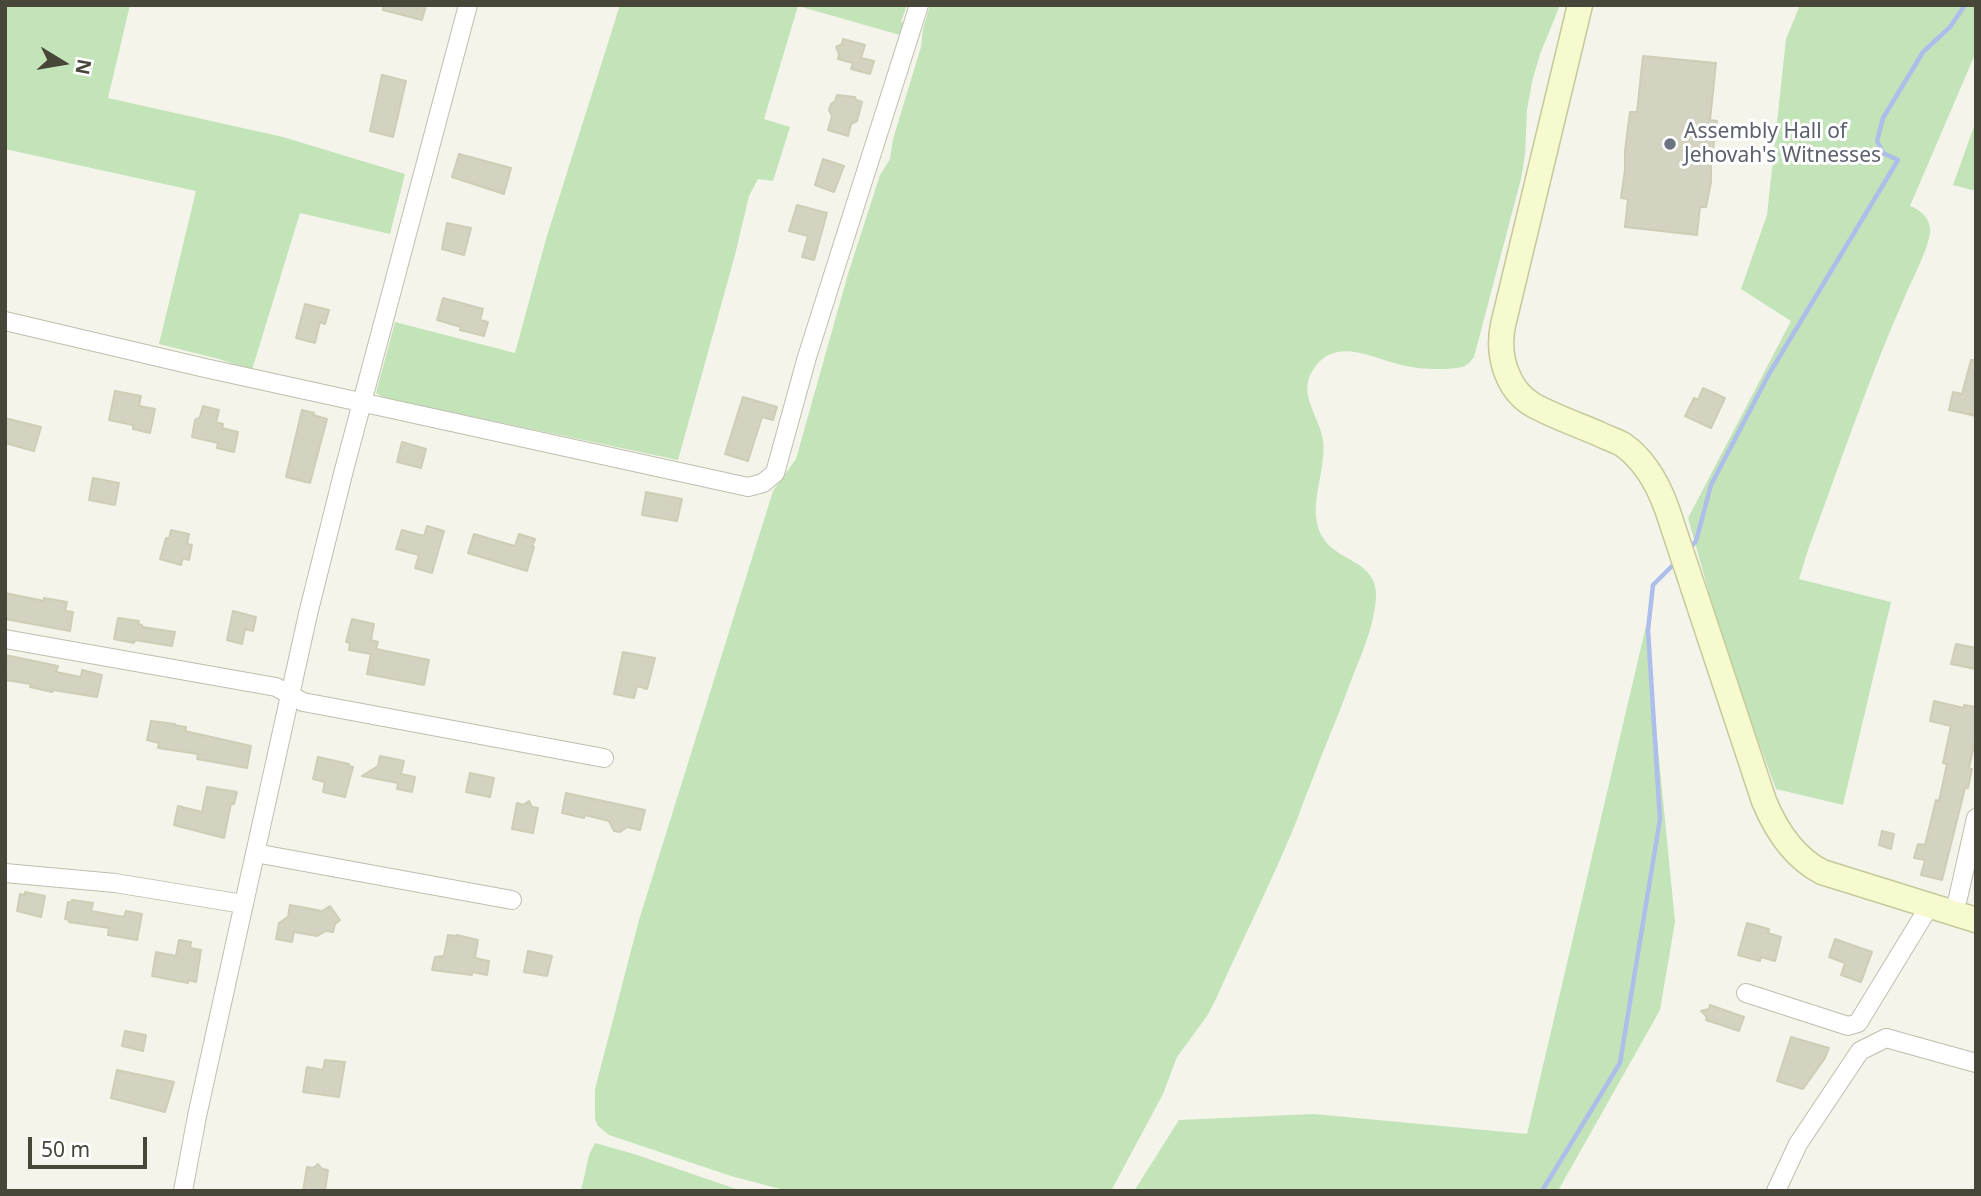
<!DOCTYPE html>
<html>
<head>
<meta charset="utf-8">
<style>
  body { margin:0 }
  #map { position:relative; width:1981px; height:1196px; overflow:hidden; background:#f4f4eb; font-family:"Noto Sans",sans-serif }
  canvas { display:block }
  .frame { position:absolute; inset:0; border:7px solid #474639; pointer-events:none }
  .north { position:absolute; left:28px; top:28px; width:70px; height:70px; -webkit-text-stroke:5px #fff; paint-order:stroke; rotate:101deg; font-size:19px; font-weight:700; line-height:28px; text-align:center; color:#474639 }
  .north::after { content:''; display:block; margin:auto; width:24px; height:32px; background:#474639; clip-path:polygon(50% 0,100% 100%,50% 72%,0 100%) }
  .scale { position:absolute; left:28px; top:1137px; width:119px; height:32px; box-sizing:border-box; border:4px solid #474639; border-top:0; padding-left:9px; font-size:21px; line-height:24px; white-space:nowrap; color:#474639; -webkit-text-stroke:5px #fff; paint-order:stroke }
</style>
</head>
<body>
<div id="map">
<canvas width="1981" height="1196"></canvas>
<div class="frame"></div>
<div class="north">N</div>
<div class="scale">50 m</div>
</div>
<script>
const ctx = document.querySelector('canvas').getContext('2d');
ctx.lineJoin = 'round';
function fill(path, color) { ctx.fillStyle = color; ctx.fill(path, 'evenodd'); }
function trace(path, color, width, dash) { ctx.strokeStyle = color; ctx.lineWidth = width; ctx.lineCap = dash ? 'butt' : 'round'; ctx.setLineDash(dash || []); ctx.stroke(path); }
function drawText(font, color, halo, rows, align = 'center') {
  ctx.font = font + ' "Noto Sans",sans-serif'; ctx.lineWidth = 6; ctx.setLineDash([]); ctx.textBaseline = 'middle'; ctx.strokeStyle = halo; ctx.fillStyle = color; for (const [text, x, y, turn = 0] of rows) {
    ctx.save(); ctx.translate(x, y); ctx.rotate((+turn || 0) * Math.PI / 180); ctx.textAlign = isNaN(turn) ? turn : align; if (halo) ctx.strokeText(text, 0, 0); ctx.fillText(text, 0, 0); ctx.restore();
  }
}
fill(new Path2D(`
  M5 5H130L108 98 283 137 405 174 390 234 300 213 252 370 219 359 159 344 196 191 5 149Z
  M620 5H907L901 22 904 23 900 35 798 6 764 119 790 127 773 181 758 179 749 196 735 255 678 460 384 398 376 393 395 322 515 353 546 239Z
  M930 5H1560L1540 54 1532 82 1527 110 1525 155 1521 179 1474 357C1471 361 1468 365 1462 367 1445 371 1411 369 1394 363 1366 355 1333 338 1313 370 1297 394 1319 415 1323 440 1327 473 1305 509 1323 538 1337 561 1375 561 1376 593 1376 625 1359 659 1348 689 1336 721 1323 751 1311 783 1304 799 1299 816 1292 832 1268 889 1240 945 1215 1001L1207 1016 1177 1057 1163 1094 1111 1191H788L731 1176 609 1135 598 1126 595 1119V1089L639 920 773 491 796 459 848 274 880 175 890 159 893 139 921 47 923 29Z
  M1800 5H1976V52L1910 206C1920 210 1928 216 1930 228 1932 242 1912 280 1906 294 1869 377 1840 464 1808 550L1799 579 1891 602 1843 805 1776 789 1728 660 1688 518 1791 321 1741 289 1767 215 1786 39Z
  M1976 121V191L1953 185Z
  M1646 626 1675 922 1660 1010 1559 1189V1191H1134L1179 1120 1314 1114 1527 1134Z
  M595 1143 634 1154 742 1191H581L589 1155Z`), '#c2e4b8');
trace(new Path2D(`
  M1690 548 1696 541 1711 485 1769 374 1898 160 1883 153 1877 141 1883 118 1923 52 1950 27 1965 5
  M1542 1191 1620 1063 1660 819 1648 630 1653 585 1676 562`), '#adbeea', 4.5);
const building = new Path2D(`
  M383 5H426L422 20 383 10Z
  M843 39 865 45 861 58 874 61 870 74 851 69 853 63 838 59 839 54 836 47 842 44Z
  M1643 56 1716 63 1710 120 1717 121 1711 164V182L1706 207H1700L1697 235 1625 227 1628 199 1621 198 1625 170V151L1630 112H1637Z
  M382 75 406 81 393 137 370 131Z
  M837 95 855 97 856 100 862 102 857 121 851 124 848 136 828 130 832 116 829 110 831 104 835 101Z
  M459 154 511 168 504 194 452 177Z
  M823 159 844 166 834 192 815 185Z
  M797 205 827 213 814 260 802 257 808 236 789 231Z
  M447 223 471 228 464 255 442 249Z
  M443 298 483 309 480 320 488 322 484 336 460 330 461 327 437 320Z
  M305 304 329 310 325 324 320 322 315 343 296 338Z
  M1971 360H1976V416L1949 410 1953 392 1962 394Z
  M1703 388 1725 398 1711 428 1685 416 1694 398 1698 400Z
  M115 391 141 396 139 406 155 409 150 433 133 429V425L109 420Z
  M743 397 777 407 773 420 762 417 748 461 725 454Z
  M203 406 219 410 216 422 223 424 222 428 238 432 234 452 217 448 218 443 192 437 195 420 200 417Z
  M302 410 314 413 313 415 327 419 310 483 286 477Z
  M5 418 41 427 34 451 5 443Z
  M402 442 426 449 421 468 397 462Z
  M93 478 119 483 115 505 89 500Z
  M646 492 682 499 677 521 642 515Z
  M427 526 444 531 432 573 415 568 419 555 396 549 402 530 424 536Z
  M171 530 189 534 187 544 192 545 189 560 183 558 181 565 160 559 166 538 169 539Z
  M474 534 515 546 519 534 535 539 532 547H534L527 571 468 553Z
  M5 593 44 601V598L67 602 65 611 73 612 70 631 5 619Z
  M233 611 256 617 253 631 245 629 242 644 227 640Z
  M118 618 139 621 138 624 142 625V627L175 632 172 646 135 640 134 643 114 639Z
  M352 619 374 624 371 640 378 642 376 649 429 660 424 685 367 674 371 654 349 650 350 643 346 642Z
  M1956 644 1976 648V669L1951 664Z
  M623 652 655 658 647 689 637 686 634 698 614 694Z
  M5 655 58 666 56 672 81 677 82 670 102 675 97 697 53 690 52 692 30 687 31 684 5 680Z
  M1934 701 1964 708V705L1976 707V735L1969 768 1972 769 1968 788H1965L1942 880 1921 875 1925 860 1914 858 1918 844 1925 845 1936 800 1939 801 1947 764 1943 763 1951 726 1930 721Z
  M151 721 175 724 174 725 186 727 185 731 251 746 247 768 197 759 198 754 158 748 159 743 147 740Z
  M380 756 404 761 401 774 415 777 412 792 397 789 398 783 362 776 378 766Z
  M318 757 349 764V766L353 767 345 797 323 792 325 782 313 779Z
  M470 773 494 778 490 797 466 792Z
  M207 787 237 792 234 804H231L224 838 174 825 178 806 202 812Z
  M566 793 645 810 640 830 627 827 620 832 614 831 609 821 585 815 584 818 562 813Z
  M529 801 532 807 538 808 533 833 512 829 517 803 523 805Z
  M1882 831 1894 834 1891 849 1879 845Z
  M25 892 45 896 41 917 17 911 20 894 25 895Z
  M72 900 93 903 91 911 124 917 126 911 142 914 137 940 108 935 109 928 69 922V920L65 919 68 902H72Z
  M290 905 322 911 330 906 340 920 335 924 333 932 326 931 317 936 294 932 292 942 276 939 279 923 288 917Z
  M1747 923 1769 929 1768 933 1781 937 1775 961 1761 957 1760 961 1738 955Z
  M448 935 457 936V935L478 940 475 958 489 961 487 975 472 972V975L432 970 435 957 444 956Z
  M1835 939 1872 952 1861 982 1841 975 1845 963 1829 957Z
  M179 940 191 942 190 948 201 950 196 982 188 980V983L152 976 156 952 176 956Z
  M528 951 552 956 547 976 524 972Z
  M1710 1005 1744 1017 1739 1031 1706 1020 1707 1017 1701 1011 1709 1009Z
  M125 1031 146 1035 143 1051 122 1046Z
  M1791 1037 1829 1048 1825 1058 1803 1089 1777 1081Z
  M325 1060 345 1062 339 1097 303 1092 307 1067 323 1070Z
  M117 1070 174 1082 165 1112 111 1098Z
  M318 1164 322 1169 328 1170 325 1191H303L307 1167 313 1168Z`);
fill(building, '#d4d3c1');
trace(building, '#cfcdb5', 2);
const street = new Path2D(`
  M5 321 205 368 748 487 763 483 775 473 807 357 919 5
  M5 639 276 687 303 702 604 758
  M255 853 512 900
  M5 873 115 883 243 904
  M1953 913 1958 898 1976 818
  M1746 993 1848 1026 1858 1023 1930 905
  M183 1191 197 1116 308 614 344 470 468 5
  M1776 1191 1798 1144 1860 1051 1886 1038 1976 1063`);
const secondary = new Path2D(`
  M1580 5 1503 325C1497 354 1506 389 1533 405 1553 416 1576 424 1597 433 1605 437 1614 440 1622 444 1644 459 1658 484 1667 509L1764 801C1776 830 1793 857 1822 872L1976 920`);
trace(street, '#bfbeae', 20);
trace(secondary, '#c7c99b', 27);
trace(street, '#fff', 18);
trace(secondary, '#f7facf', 24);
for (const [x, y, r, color] of [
  [1670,144,7,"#6b7280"]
]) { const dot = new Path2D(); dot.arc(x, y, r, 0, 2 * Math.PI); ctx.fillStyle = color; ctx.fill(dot); trace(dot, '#fff', 2.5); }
drawText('21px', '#5b616d', '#fff', [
  ["Assembly Hall of",1684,132],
  ["Jehovah's Witnesses",1684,156]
], 'left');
</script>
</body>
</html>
